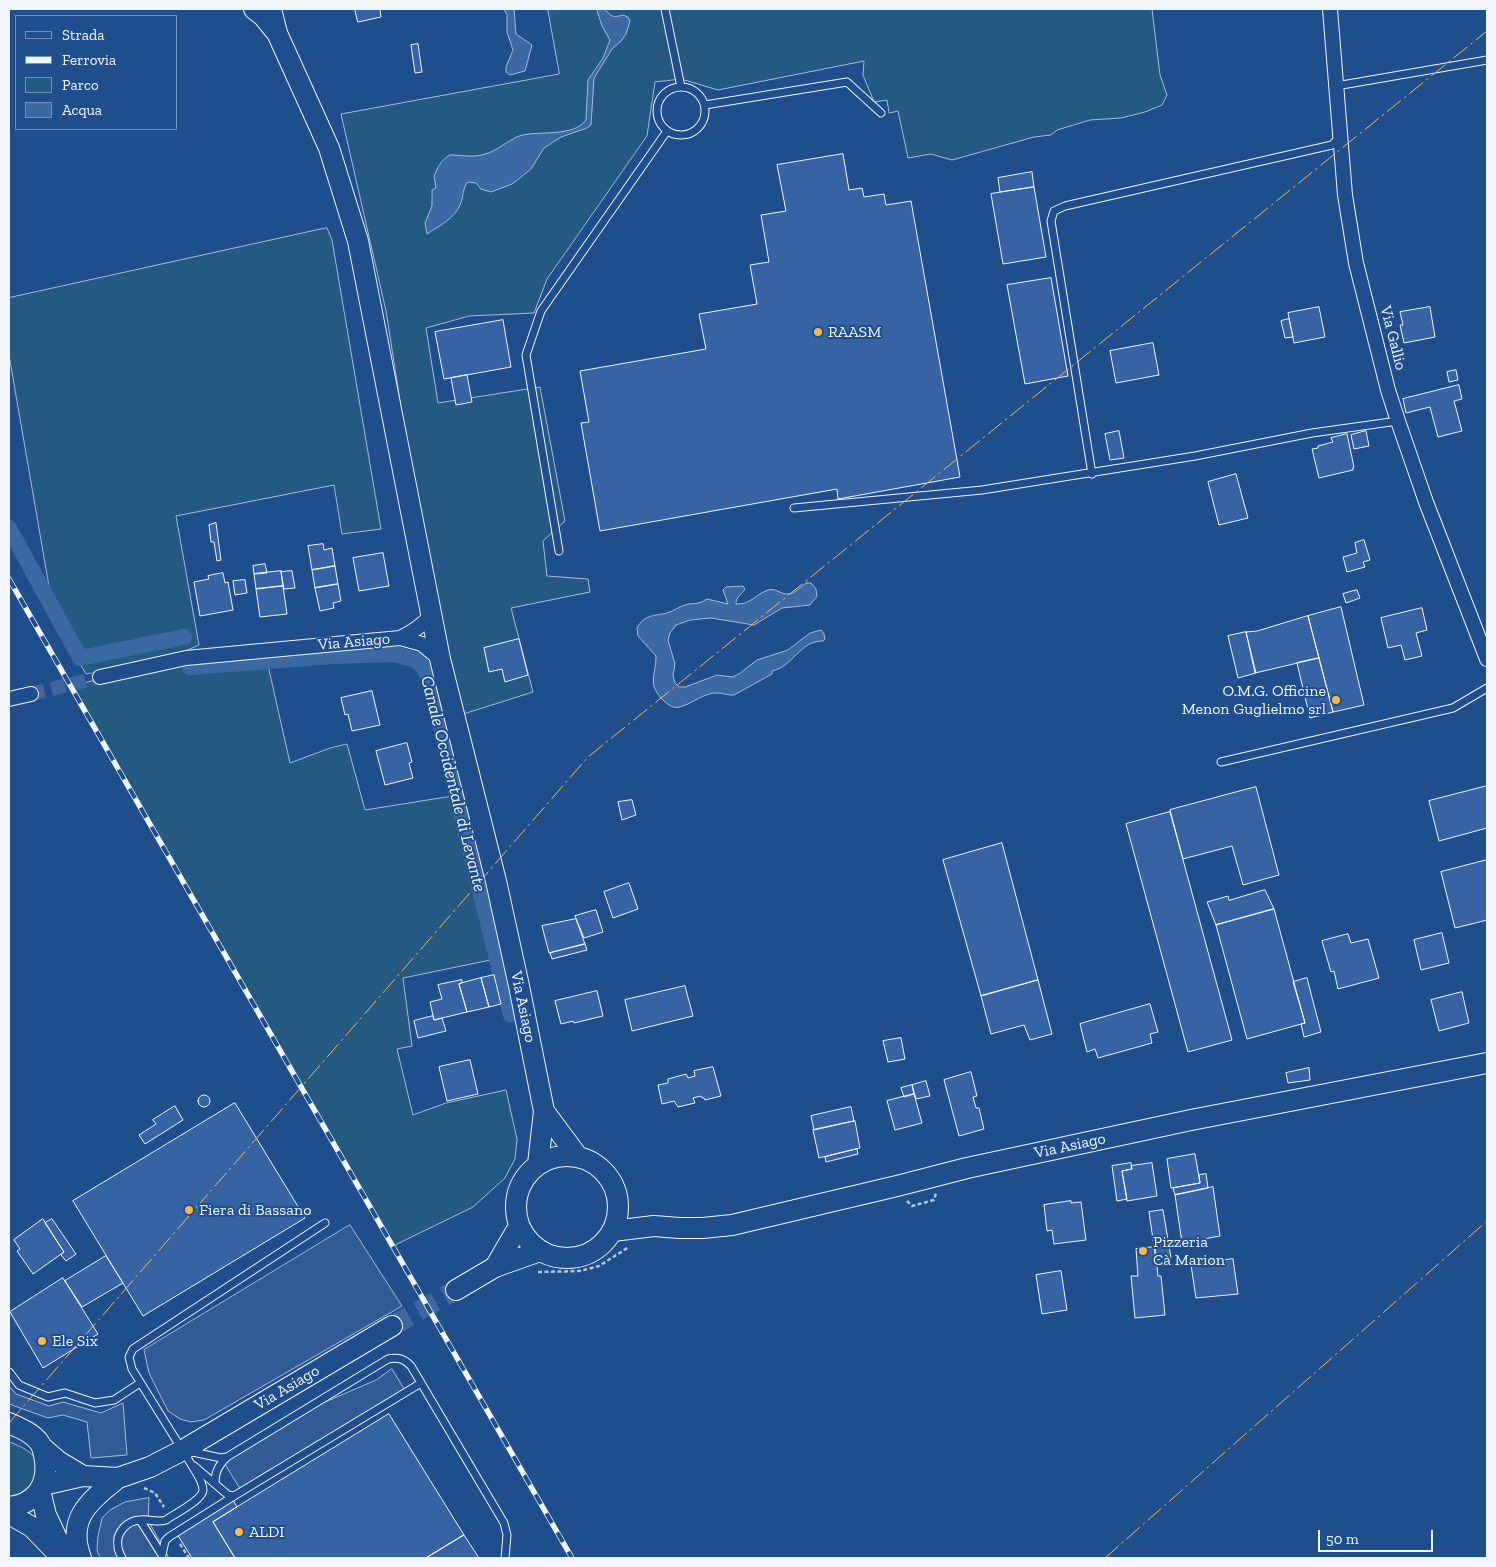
<!DOCTYPE html>
<html>
<head>
<meta charset="utf-8">
<style>
  body { margin:0 }
  #map { position:relative; width:1496px; height:1567px; overflow:hidden; background:#1f4e8c; font-family:"Zilla Slab",serif }
  canvas { display:block }
  .frame { position:absolute; inset:0; border:10px solid #f2f6ff; pointer-events:none }
  .legend { position:absolute; left:15px; top:15px; width:162px; height:115px; box-sizing:border-box; background:#1f4e8c; border:1px solid #7391ba; margin:0; padding:6px 9px; list-style:none; font-size:15px; color:#f2f6ff }
  .legend li { display:flex; align-items:center; gap:10px; height:25px }
  .legend b { width:25px; border:1px solid #7391ba }
  .scale { position:absolute; left:1318px; top:1530px; width:115px; height:22px; box-sizing:border-box; border:2px solid #f2f6ff; border-top:0; padding-left:6px; font-size:15px; line-height:18px; white-space:nowrap; color:#f2f6ff; -webkit-text-stroke:4px #1f4e8c; paint-order:stroke }
</style>
</head>
<body>
<div id="map">
<canvas width="1496" height="1567"></canvas>
<div class="frame"></div>
<ul class="legend">
<li><b style="height:6px;background:#1f4e8c"></b>Strada</li>
<li><b style="height:6px;background:#f2f6ff"></b>Ferrovia</li>
<li><b style="height:14px;background:#245a82"></b>Parco</li>
<li><b style="height:14px;background:#3b69a3"></b>Acqua</li>
</ul>
<div class="scale">50 m</div>
</div>
<script>
const ctx = document.querySelector('canvas').getContext('2d');
ctx.lineJoin = 'round';
function fill(path, color) { ctx.fillStyle = color; ctx.fill(path, 'evenodd'); }
function trace(path, color, width, dash) { ctx.strokeStyle = color; ctx.lineWidth = width; ctx.lineCap = dash ? 'butt' : 'round'; ctx.setLineDash(dash || []); ctx.stroke(path); }
function drawText(font, color, halo, rows, align = 'center') {
  ctx.font = font + ' "Zilla Slab",serif'; ctx.lineWidth = 4; ctx.setLineDash([]); ctx.textBaseline = 'middle'; ctx.strokeStyle = halo; ctx.fillStyle = color; for (const [text, x, y, turn = 0] of rows) {
    ctx.save(); ctx.translate(x, y); ctx.rotate((+turn || 0) * Math.PI / 180); ctx.textAlign = isNaN(turn) ? turn : align; if (halo) ctx.strokeText(text, 0, 0); ctx.fillText(text, 0, 0); ctx.restore();
  }
}
const green = new Path2D(`
  M548 9H1152L1160 75 1167 95 1162 105 1145 112 1121 118 1090 120 1057 130 1051 135 1034 137 952 160 931 154 908 158 898 111 889 113 887 100 874 102 863 75 864 61 718 90 681 79 655 82 647 136 547 279 534 313 469 316 426 328 438 403 540 387 565 521 543 541 547 576 588 579 590 592 511 608 533 692 457 716 420 529 386 311 341 114 559 74Z
  M327 228 332 240 381 529 342 534 334 485 176 516 199 645 181 653 86 674 55 621 9 355V298Z
  M265 652 290 763 330 748 347 744 365 810 465 794 505 957 403 978 412 1046 397 1049 413 1115 446 1103 506 1090 517 1139 515 1159 505 1178 473 1207 393 1246 72 686 134 670Z
  M9 1442C22 1446 44 1457 38 1475 36 1481 31 1487 28 1493L9 1499Z`);
fill(green, '#245a82');
trace(green, '#a8bbd7', 1);
const parking = new Path2D(`
  M350 1225 402 1306 204 1420 191 1422 180 1419 168 1411 149 1373 144 1350Z
  M392 1369 406 1392 242 1492 223 1461 316 1406 376 1380Z
  M9 1386 16 1394 49 1406 63 1402 101 1413 123 1403 127 1455 91 1458 87 1422 63 1415 48 1418 9 1404Z
  M149 1498 148 1520 169 1558H100L97 1550 98 1536 102 1518 110 1510 125 1502Z`);
fill(parking, '#305b95');
trace(parking, '#a8bbd7', 1);
const water = new Path2D(`
  M504 9H514L516 34 532 45 525 71 510 75 506 72V67L513 50 507 32V15Z
  M597 9H604C613 17 612 18 623 15L628 17 630 21 626 34 621 41 612 49 594 78 591 125 587 128 561 137 544 148 531 169 512 184 491 192 481 189 476 183 468 182C462 188 464 197 460 205 454 219 439 226 427 234L425 223 432 206V190L436 188 434 176C438 167 441 160 450 155 461 155 474 158 485 154 495 152 509 140 519 136 537 130 573 138 586 120L588 80 603 58 610 40 602 26Z
  M807 583H811L816 589 817 596 810 605 782 608 754 625 711 618 690 620 676 625 670 633 668 640 675 664 673 675 675 683 679 687H685L717 675 732 677 739 674 757 660 788 650 810 633 821 630 824 634 825 639 823 641C799 641 794 666 772 671V674L734 695C728 696 722 692 715 693 703 694 694 702 683 706 676 709 671 707 665 702 646 684 656 677 656 656L638 636 637 628C644 615 653 616 667 613 673 611 679 607 685 605 693 602 696 606 707 599L728 604 723 590 726 587 743 586 745 589C742 595 736 596 736 604 750 605 756 594 768 590 776 588 780 594 787 594 796 594 800 586 807 583Z`);
fill(water, '#3b69a3');
trace(water, '#a8bbd7', 1);
trace(new Path2D(`
  M9 528 80 658 184 637
  M190 667 334 656 394 654 416 660 423 667 430 679 458 802 511 1015`), '#3b69a3', 16);
const building = new Path2D(`
  M355 9H380L381 17 358 22Z
  M418 44 422 72 415 73 411 45Z
  M843 154 849 190 862 188 864 197 884 194 886 205 911 201 960 477 838 499 837 489 600 531 581 423 589 422 580 371 706 349 699 314 757 304 750 265 769 262 761 215 786 211 777 165Z
  M1032 172 1034 187 1000 192 998 178Z
  M1034 187 1046 257 1003 264 991 194Z
  M1051 278 1068 376 1025 384 1007 285Z
  M1319 307 1325 337 1294 343 1288 313Z
  M1430 307 1435 337 1404 343 1400 325H1403L1400 312Z
  M1289 319 1293 337 1285 338 1281 321Z
  M503 320 511 367 444 379 435 332Z
  M1153 343 1159 375 1116 383 1110 351Z
  M1456 370 1458 380 1449 382 1447 372Z
  M467 375 472 402 456 405 451 378Z
  M1459 385 1462 399 1454 401 1462 431 1438 437 1430 407 1406 413 1403 399Z
  M1119 431 1124 458 1110 460 1105 434Z
  M1366 431 1369 446 1354 449 1351 435Z
  M1347 434 1354 467H1353V470L1319 478 1312 449 1318 448V446L1333 442 1331 438Z
  M1236 474 1248 518 1219 525 1208 482Z
  M216 523 221 560 217 561 214 542H211L209 525Z
  M1364 540 1370 560 1363 562 1365 567 1347 572 1343 557 1357 553 1355 543Z
  M323 544 324 550 332 548 335 566 312 570 308 546Z
  M383 553 389 586 359 591 353 558Z
  M265 564 267 573 254 574 253 566Z
  M335 566 338 584 315 588 312 570Z
  M281 571 283 586 256 589 254 574Z
  M292 571 295 588 284 589 281 572Z
  M223 573 225 583 228 582 233 610 200 616 194 582 209 579 208 576Z
  M245 580 247 593 235 595 233 581Z
  M338 584 341 601 333 603 334 608 320 611 315 588Z
  M283 586 287 614 260 617 256 589Z
  M1357 590 1360 598 1346 603 1343 594Z
  M1341 607 1364 705 1333 712 1308 616Z
  M1422 608 1427 630 1416 633 1422 656 1405 660 1401 645 1388 648 1381 618Z
  M1308 616 1319 658 1255 673 1246 632 1257 631Z
  M1246 632 1256 673 1238 678 1228 636Z
  M519 639 528 675 505 682 502 669 489 672 484 648Z
  M1319 658 1333 712 1310 718 1297 663Z
  M372 691 380 725 352 731 348 714 345 715 341 698Z
  M407 743 412 762 409 763 413 778 385 785 376 751Z
  M1487 786V828L1439 841 1429 801Z
  M1256 787 1279 875 1243 885 1232 846 1183 859 1170 810Z
  M632 800 636 815 622 820 618 802Z
  M1170 812 1232 1040 1188 1052 1126 824Z
  M1002 843 1038 980 981 996 943 860Z
  M1487 860V920L1455 928 1441 872Z
  M629 883 638 909 613 918 604 892Z
  M1265 890 1274 909 1216 925 1207 902 1228 896 1229 900Z
  M1274 909 1305 1023 1247 1039 1216 925Z
  M596 910 603 932 584 938 575 916Z
  M576 919 585 944 549 953 542 926Z
  M1442 933 1449 963 1421 970 1414 940Z
  M1348 934 1351 943 1368 939 1379 978 1338 989 1334 971 1331 972 1322 941Z
  M585 944 587 950 552 959 550 953Z
  M494 975 501 1004 489 1007 481 978Z
  M481 978 489 1007 467 1012 459 984Z
  M1307 978 1321 1032 1304 1037 1301 1024 1305 1023 1293 982Z
  M462 980V983L459 984 467 1012 434 1020 430 1002 442 999 438 985Z
  M1038 980 1052 1034 1030 1040 1024 1025 991 1034 981 996Z
  M685 986 693 1016 632 1031 625 1000Z
  M597 991 603 1016 574 1023 573 1021 561 1024 555 1001Z
  M1462 992 1469 1023 1439 1031 1431 1000Z
  M1150 1004 1158 1032 1150 1034 1152 1043 1098 1058 1095 1049 1087 1052 1080 1024Z
  M433 1016 434 1020 442 1018 446 1031 418 1038 414 1021Z
  M901 1038 905 1059 888 1062 883 1041Z
  M470 1060 478 1094 447 1101 439 1067Z
  M713 1067 721 1096 705 1100 704 1098H702L701 1096 693 1098 695 1103 678 1107 674 1101 662 1104 658 1085 668 1083V1079L686 1074 688 1078 695 1076 694 1071Z
  M1309 1068 1310 1080 1288 1083 1286 1073Z
  M971 1072 977 1096 973 1097 976 1108H979L984 1129 959 1136 944 1080Z
  M926 1081 930 1096 916 1099 912 1085Z
  M912 1085 914 1094 904 1097 901 1088Z
  M914 1094 922 1123 895 1130 887 1101Z
  M198 1101a6 6 0 1 1 12 0a6 6 0 1 1-12 0Z
  M235 1103 305 1218 143 1316 73 1201Z
  M175 1106 183 1120 145 1144 139 1135 156 1124 153 1120Z
  M851 1107 854 1121 814 1130 811 1116Z
  M855 1121 860 1148 819 1158 813 1130Z
  M857 1149 858 1154 826 1162 825 1157Z
  M1195 1154 1200 1183 1171 1188 1167 1159Z
  M1131 1163 1132 1169 1122 1171 1127 1199 1117 1201 1112 1166Z
  M1152 1163 1157 1196 1127 1201 1122 1171 1132 1169 1131 1166Z
  M1206 1174 1208 1188 1175 1195 1173 1188 1200 1183 1199 1175Z
  M1213 1187 1220 1236 1182 1243 1175 1195Z
  M1071 1201V1203L1081 1202 1086 1240 1054 1244 1052 1230 1047 1231 1044 1205Z
  M1163 1210 1171 1258 1156 1260 1149 1212Z
  M43 1219 64 1252 33 1274 17 1251 20 1249 14 1240Z
  M52 1219 76 1254 66 1261 61 1255 64 1252 45 1223Z
  M1155 1247 1158 1276H1161L1165 1315 1135 1318 1131 1276H1138L1136 1249Z
  M106 1256 123 1283 82 1307 65 1281Z
  M1233 1259 1238 1294 1196 1298 1191 1265Z
  M1061 1271 1067 1310 1042 1314 1036 1275Z
  M63 1278 98 1334 43 1368 10 1312Z
  M389 1414 464 1535 426 1558H235L213 1522Z
  M233 1500 237 1507 213 1522 235 1558H192L177 1534Z
  M464 1535 479 1558H426Z`);
fill(building, '#3563a3');
trace(building, '#f2f6ff', 1);
trace(new Path2D(`
  M31 694 100 677`), '#3f679d', 14, [14, 7]);
trace(new Path2D(`
  M392 1326 456 1290`), '#3f679d', 20, [20, 10]);
const service = new Path2D(`
  M665 9 681 87
  M1336 86 1487 60
  M657 111a24 24 0 1 1 48 0a24 24 0 1 1-48 0Z
  M705 105 847 82 881 113
  M1092 474 1051 221 1054 211 1065 206 1332 145 1340 136
  M794 508 982 490 1195 456 1312 433 1398 421
  M559 551 526 355 541 311 667 131
  M1221 762 1453 708 1487 688
  M9 1372 19 1385 48 1397 65 1393 95 1403 114 1400 140 1383
  M188 1451 221 1458 227 1457
  M194 1466 228 1495 234 1496 421 1383
  M215 1483C215 1471 219 1465 227 1457L388 1359C399 1357 404 1359 411 1366L504 1523 507 1535 505 1558
  M140 1520 162 1555
  M162 1555 165 1541 169 1537 234 1496
  M122 1558C121 1555 118 1551 118 1547 115 1532 128 1520 141 1520 150 1519 157 1523 166 1520 174 1514 203 1500 203 1490 203 1481 195 1471 191 1464L132 1369 129 1357 133 1349 325 1223`);
const minor = new Path2D(`
  M1330 9 1345 195 1356 263 1388 390 1398 421 1426 502 1487 659
  M400 638C413 632 422 626 431 615
  M100 677 186 658 400 638 422 644 440 659
  M9 699 31 694`);
const secondary = new Path2D(`
  M254 9 263 16 276 32
  M271 9 277 33 329 148 358 241 440 659 496 881 519 986 544 1111 538 1164
  M544 1111 578 1157
  M516 1207a51 51 0 1 1 102 0a51 51 0 1 1-102 0Z
  M613 1231 654 1226 679 1228H703L732 1225 897 1186 967 1168 1191 1120 1487 1063
  M495 1267 519 1226
  M456 1290 495 1267 540 1251
  M9 1423C20 1428 31 1432 39 1442 43 1447 44 1454 45 1461 48 1486 35 1504 9 1507
  M42 1447 58 1461 83 1476
  M43 1485 83 1476 118 1478 150 1467 183 1450 392 1326
  M40 1490 46 1515 66 1558
  M9 1514 32 1527 57 1553
  M81 1558C66 1518 90 1501 118 1478`);
trace(service, '#f2f6ff', 9);
trace(minor, '#f2f6ff', 16);
trace(secondary, '#f2f6ff', 22);
trace(new Path2D(`
  M907 1201 912 1206 934 1200 936 1193
  M538 1272 580 1271 599 1266 629 1247
  M144 1488 155 1493 164 1507
  M180 1544 189 1558`), '#b3c4dc', 2.5, [4, 2.5]);
trace(service, '#1f4e8c', 7);
trace(minor, '#1f4e8c', 14);
trace(secondary, '#1f4e8c', 20);
const rail = new Path2D(`
  M9 579 572 1558`);
trace(rail, '#f2f6ff', 5.5);
trace(rail, '#1f4e8c', 4, [11]);
trace(new Path2D(`
  M9 1423 588 757 1487 31
  M1105 1558 1487 1221`), '#ffb74d', 1, [18, 4, 2.5, 4]);
for (const [x, y, r, color] of [
  [818,332,5,"#ffb74d"],
  [1336,700,5,"#ffb74d"],
  [189,1210,5,"#ffb74d"],
  [1143,1251,5,"#ffb74d"],
  [42,1341,5,"#ffb74d"],
  [239,1532,5,"#ffb74d"]
]) { const dot = new Path2D(); dot.arc(x, y, r, 0, 2 * Math.PI); ctx.fillStyle = color; ctx.fill(dot); trace(dot, '#1f4e8c', 2); }
drawText('16px', '#f2f6ff', '#1f4e8c', [
  ["RAASM",828,332],
  ["O.M.G. Officine",1326,691,"right"],
  ["Menon Guglielmo srl",1326,709,"right"],
  ["Fiera di Bassano",199,1210],
  ["Pizzeria",1153,1242],
  ["Cà Marion",1153,1260],
  ["Ele Six",52,1341],
  ["ALDI",249,1532]
], 'left');
drawText('16px', '#f2f6ff', '#1f4e8c', [
  ["Via Gallio",1393,338,76],
  ["Via Asiago",354,642,-5],
  ["Via Asiago",523,1007,78],
  ["Via Asiago",1070,1146,-12],
  ["Via Asiago",287,1388,-31]
]);
drawText('italic 18px', '#f2f6ff', '#1f4e8c', [
  ["Canale Occidentale di Levante",453,784,76]
]);
</script>
</body>
</html>
